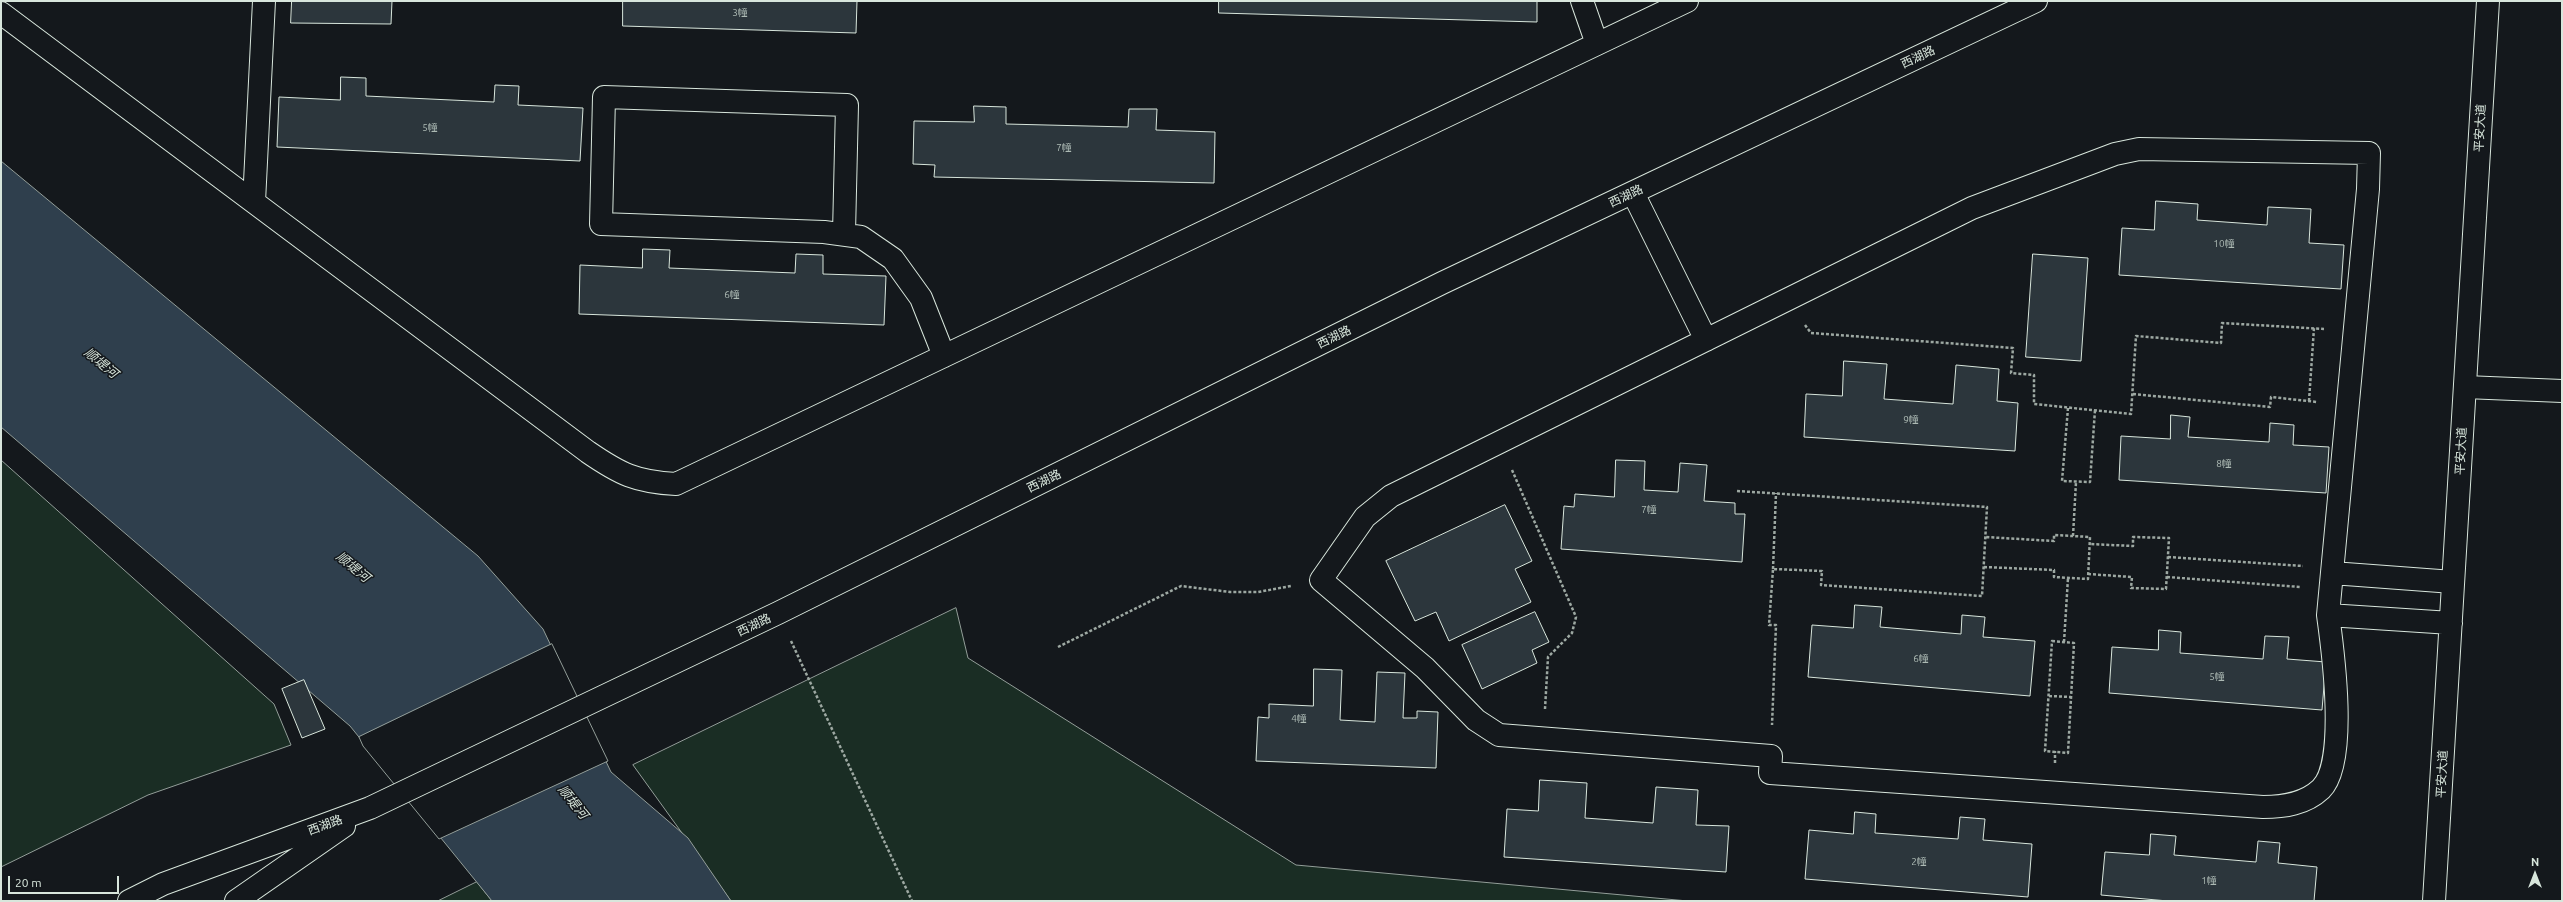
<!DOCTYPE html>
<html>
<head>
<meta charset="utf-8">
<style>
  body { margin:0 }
  #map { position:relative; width:2563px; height:902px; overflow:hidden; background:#14181c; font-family:Ubuntu,sans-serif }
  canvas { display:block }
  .frame { position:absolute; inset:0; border:2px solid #d8e6dc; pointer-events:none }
  .north { position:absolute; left:2515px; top:854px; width:40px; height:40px; -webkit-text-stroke:3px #14181c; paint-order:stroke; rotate:0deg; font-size:11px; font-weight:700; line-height:16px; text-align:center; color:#d8e6dc }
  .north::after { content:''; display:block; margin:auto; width:14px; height:18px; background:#d8e6dc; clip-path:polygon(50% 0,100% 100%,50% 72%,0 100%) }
  .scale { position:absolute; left:8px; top:876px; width:111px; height:18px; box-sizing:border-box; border:2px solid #d8e6dc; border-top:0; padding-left:5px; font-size:12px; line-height:14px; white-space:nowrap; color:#d8e6dc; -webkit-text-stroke:3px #14181c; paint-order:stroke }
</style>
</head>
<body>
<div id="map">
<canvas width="2563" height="902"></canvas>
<div class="frame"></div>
<div class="north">N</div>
<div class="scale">20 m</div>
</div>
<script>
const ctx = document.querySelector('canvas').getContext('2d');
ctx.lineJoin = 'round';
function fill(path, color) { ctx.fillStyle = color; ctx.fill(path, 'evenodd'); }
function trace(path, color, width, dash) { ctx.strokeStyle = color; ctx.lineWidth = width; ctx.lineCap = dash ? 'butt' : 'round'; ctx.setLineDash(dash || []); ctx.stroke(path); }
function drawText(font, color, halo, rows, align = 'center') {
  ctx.font = font + ' Ubuntu,"Noto Sans SC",sans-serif'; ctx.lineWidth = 3; ctx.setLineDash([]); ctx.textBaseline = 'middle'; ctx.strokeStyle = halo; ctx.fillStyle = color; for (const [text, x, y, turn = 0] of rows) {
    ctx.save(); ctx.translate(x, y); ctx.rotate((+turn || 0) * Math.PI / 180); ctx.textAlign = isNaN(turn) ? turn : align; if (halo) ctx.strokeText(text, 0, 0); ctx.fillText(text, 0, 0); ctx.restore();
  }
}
const green = new Path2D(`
  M1 460 274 704 291 745 148 795 1 867Z
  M956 608 968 658 1296 865 1688 901H731L633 765Z
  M477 882 492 901H438Z`);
fill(green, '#1a2d24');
trace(green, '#939e99', 1);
const water = new Path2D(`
  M1 161 478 556 543 629 611 772 688 838 731 901H492L350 726 1 427Z`);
fill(water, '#2f3f4d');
trace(water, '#939e99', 1);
const pier = new Path2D(`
  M552 644 608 761 439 839 363 746 359 737Z`);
fill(pier, '#14181c');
trace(pier, '#939e99', 1);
const building = new Path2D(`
  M292 1H392L391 24 291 23Z
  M623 1H857L856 33 623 26Z
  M1219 1H1537V22L1219 13Z
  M341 77 366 78V96L494 102 495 85 519 86 518 105 583 108 580 161 277 147 279 97 340 100Z
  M974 106 1006 107V124L1128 127 1129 109H1157L1156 130 1215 132 1214 183 934 177 935 165 913 164 914 121 974 122Z
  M2156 201 2198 204 2197 220 2267 225 2268 207 2311 209 2309 243 2344 245 2341 289 2119 275 2122 228 2154 230Z
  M643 249 670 250 669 268 795 273 796 254 823 255V274L886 276 884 325 579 314 580 265 642 268Z
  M2033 254 2088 258 2081 361 2026 357Z
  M1844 361 1887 364 1884 399 1953 404 1956 365 1999 369 1997 401 2018 403 2015 451 1804 437 1806 394 1842 396Z
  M2171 415 2190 417 2188 437 2269 442 2270 423 2294 425 2293 445 2329 447 2326 493 2119 480 2121 436 2170 439Z
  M1616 460 1645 461 1644 490 1678 492 1680 463 1707 465 1704 501 1735 503V514H1745L1742 562 1561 549 1564 506 1574 507 1575 494 1614 497Z
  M1505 505 1532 561 1515 569 1531 602 1449 641 1436 612 1415 621 1386 561Z
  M1855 605 1882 607 1880 627 1961 634 1962 615 1985 617 1983 637 2035 641 2030 696 1808 677 1812 625 1853 628Z
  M1535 612 1549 642 1532 650 1537 663 1482 689 1462 645Z
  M2159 630 2181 632 2180 653 2263 659 2265 636 2289 637 2287 659 2326 662 2322 710 2109 693 2112 647 2158 650Z
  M1314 669 1342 670 1340 720 1375 722 1377 672 1405 673 1403 718H1417V711L1438 712 1436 768 1256 761 1258 717 1269 718V704L1313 706Z
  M304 680 325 729 302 738 282 689Z
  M1540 780 1587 783 1585 818 1653 823 1656 787 1698 790 1696 825 1729 826 1726 872 1504 857 1507 809 1538 811Z
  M1855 812 1876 814 1875 833 1958 839 1960 817 1985 819 1983 840 2032 844 2028 897 1805 879 1809 830 1853 834Z
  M2151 834 2176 836 2174 855 2256 862 2258 841 2280 843 2278 863 2317 867 2314 901H2168L2101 895 2105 852 2149 855Z`);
fill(building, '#2c363c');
trace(building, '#d8e6dc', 1);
const minor = new Path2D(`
  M1582 1 1597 44
  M1 13 588 452C620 474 636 482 676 484L1687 1
  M2139 149 2369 153 2368 189 2328 615C2333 651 2348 763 2321 789 2305 804 2284 807 2263 807L1770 773 1771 756 1499 735 1476 720 1425 668 1321 580 1365 517 1391 496 1972 208 2115 154Z
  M1633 193 1706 340
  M254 202 264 1
  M844 233 847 105 604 97 601 224 824 232 861 237 893 259 921 298 944 356
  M2465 387 2562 391
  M2332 573 2453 582
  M2328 615 2451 623
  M2434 901 2488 1`);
const major = new Path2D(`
  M129 901 163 884 370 808 778 613 1442 283 2036 1
  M236 901 344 826`);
trace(minor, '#d8e6dc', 24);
trace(major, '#d8e6dc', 24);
trace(new Path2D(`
  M1805 325 1811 333 2013 348 2011 373 2034 375V404L2131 414 2136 336 2221 343 2222 323 2324 329
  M2133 394 2270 407 2271 397 2317 402
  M2309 401 2314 328
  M2068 408 2062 481 2090 482 2095 410
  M1512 470 1576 617 1572 633 1548 657 1545 709
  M1737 491 1987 507 1982 596 1821 585 1822 571 1773 569 1769 625H1776L1772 725
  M2073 536 2076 482
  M2168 557 2303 566
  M1984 567 2054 570V577L2088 579 2090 537 2054 535V541L1985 537
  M1773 569 1776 493
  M2088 574 2132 577 2131 588 2166 589 2169 538 2133 537V546L2090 544
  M2167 577 2300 587
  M791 641 912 901
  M2052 641 2074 643 2068 753 2045 751Z
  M2064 642 2068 578
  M1058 647 1181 586 1230 592H1258L1291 586
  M2049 696 2071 697
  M2055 763V751`), '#9da8a2', 2.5, [3, 2]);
trace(minor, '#14181c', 22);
trace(major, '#14181c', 22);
drawText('10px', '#adbab4', null, [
  ["3幢",740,13],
  ["5幢",430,128],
  ["7幢",1064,148],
  ["10幢",2224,244],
  ["6幢",732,295],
  ["9幢",1911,420],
  ["8幢",2224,464],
  ["7幢",1649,510],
  ["6幢",1921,659],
  ["5幢",2217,677],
  ["4幢",1299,719],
  ["2幢",1919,862],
  ["1幢",2209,881]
]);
drawText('12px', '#d8e6dc', '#14181c', [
  ["西湖路",1918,57,-25],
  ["平安大道",2480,128,-87],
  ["西湖路",1626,196,-25],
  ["西湖路",1334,337,-26],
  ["平安大道",2461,451,-87],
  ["西湖路",1044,481,-26],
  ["西湖路",754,625,-25],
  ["平安大道",2442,774,-87],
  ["西湖路",325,825,-20]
]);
drawText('italic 13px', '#d8e6dc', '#14181c', [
  ["顺堤河",101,363,39],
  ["顺堤河",353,567,39],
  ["顺堤河",573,802,51]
]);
</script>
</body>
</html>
